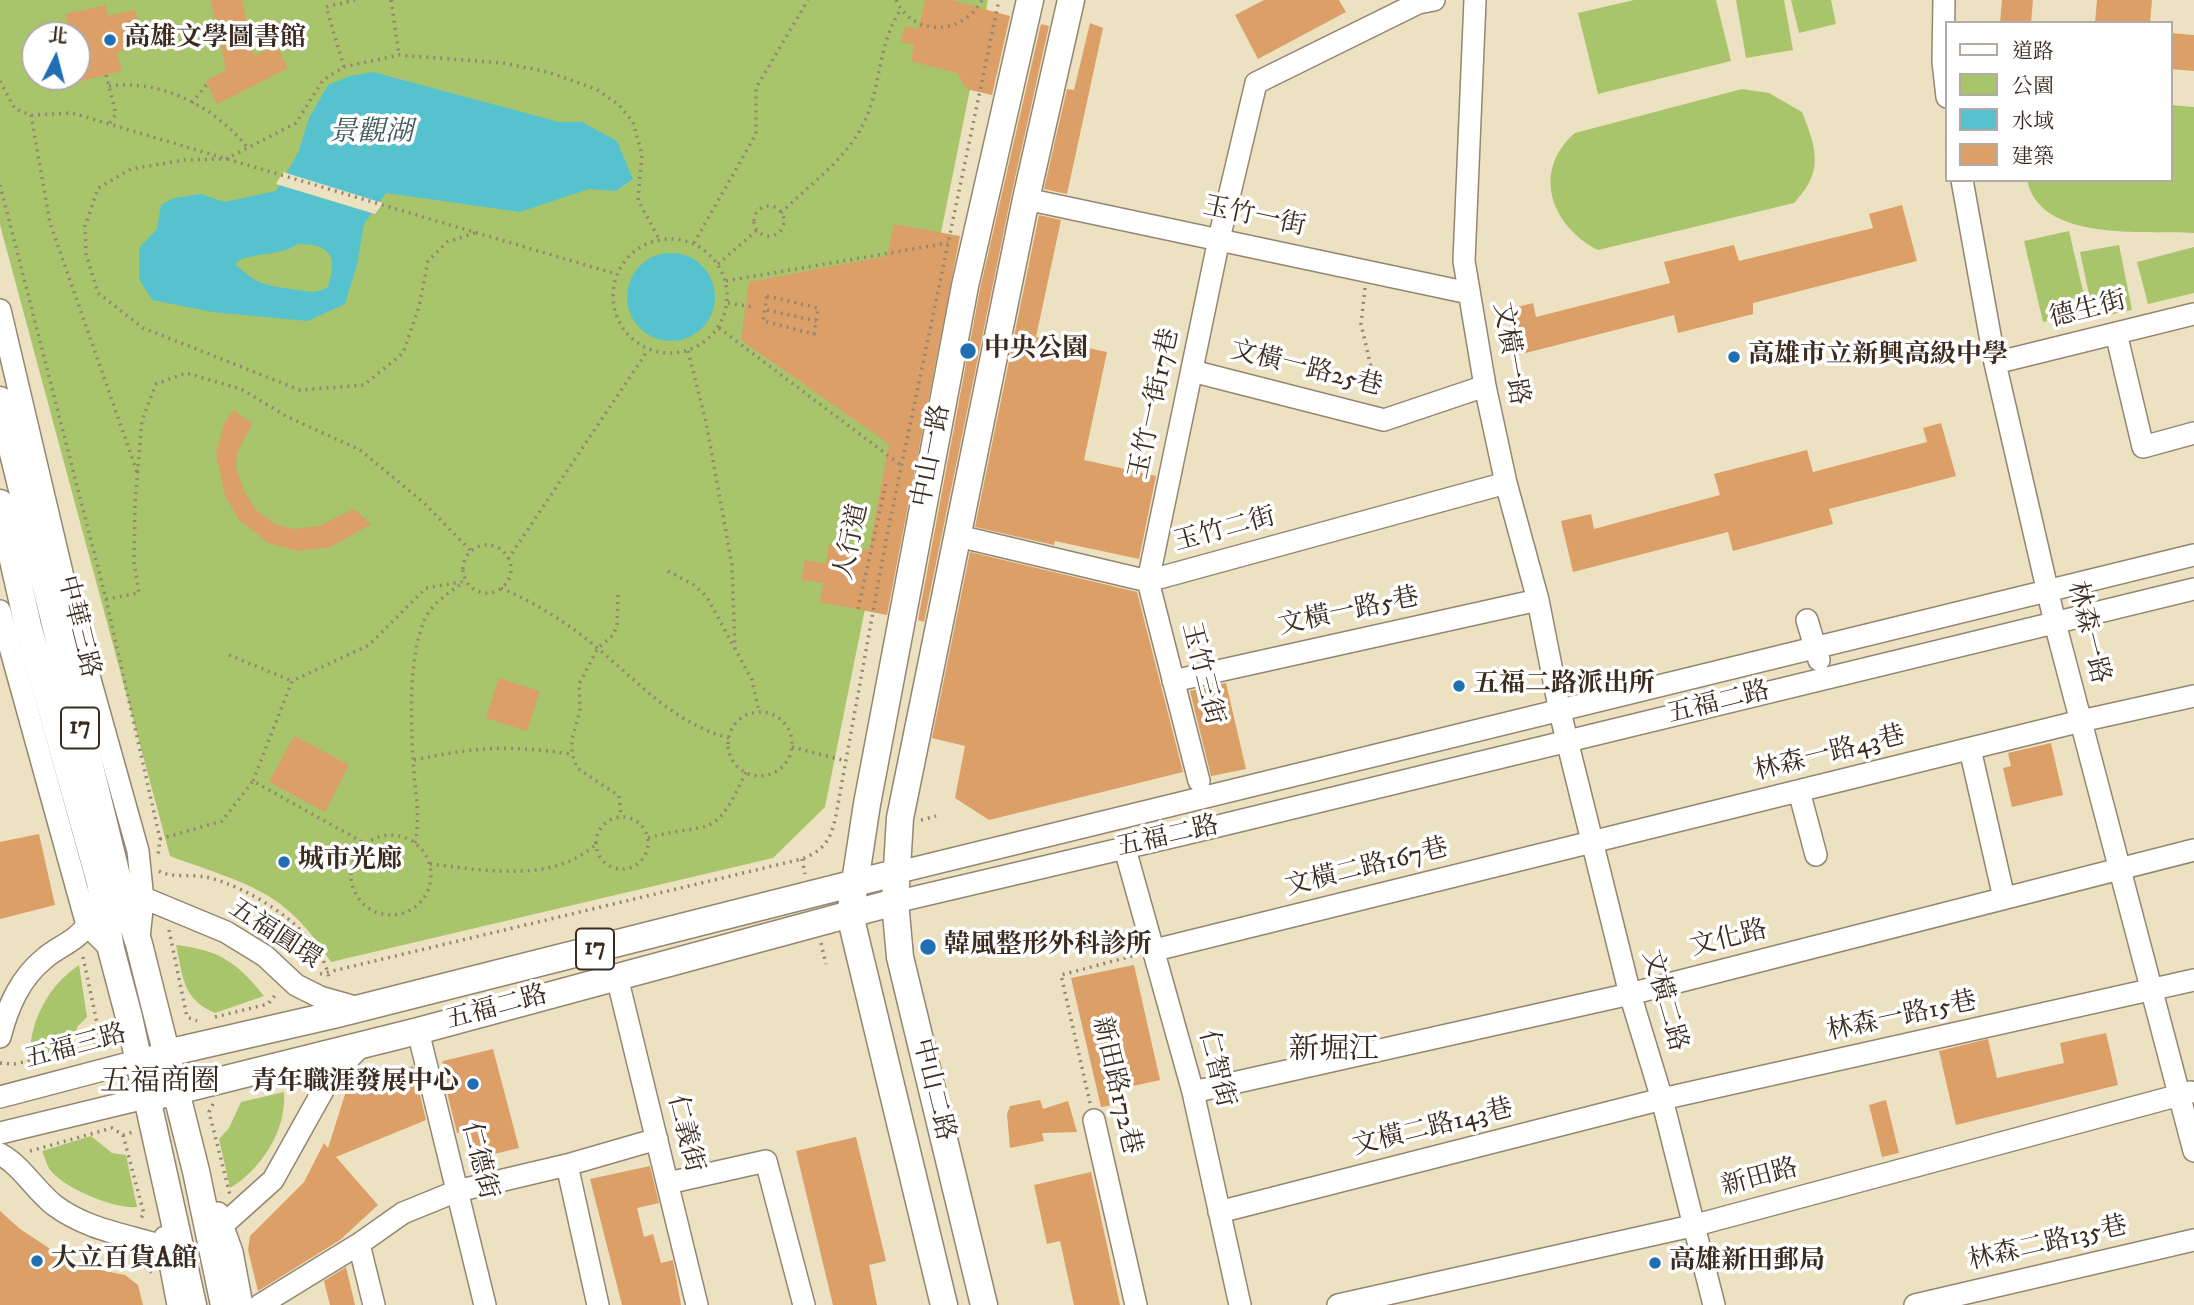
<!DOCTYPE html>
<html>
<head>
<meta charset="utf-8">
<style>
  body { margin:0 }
  #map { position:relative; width:2194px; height:1305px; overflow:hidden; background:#ece2c1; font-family:"IM FELL DW Pica","Noto Serif TC",serif }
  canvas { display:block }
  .legend { position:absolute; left:1945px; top:21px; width:228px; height:161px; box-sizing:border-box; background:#fff; border:2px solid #b1aaa5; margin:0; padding:9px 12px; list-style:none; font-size:21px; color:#3b2a1e }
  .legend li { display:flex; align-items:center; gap:14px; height:35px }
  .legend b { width:35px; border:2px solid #b1aaa5 }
  .north { position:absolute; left:21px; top:21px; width:70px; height:70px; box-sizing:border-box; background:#fff; border:2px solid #b1aaa5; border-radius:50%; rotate:6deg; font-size:19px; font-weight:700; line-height:28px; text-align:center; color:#3b2a1e }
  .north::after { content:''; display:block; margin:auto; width:24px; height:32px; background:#1f6fb2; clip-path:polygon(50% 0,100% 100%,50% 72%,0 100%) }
</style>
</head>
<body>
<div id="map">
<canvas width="2194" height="1305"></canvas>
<ul class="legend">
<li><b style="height:9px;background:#fff"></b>道路</li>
<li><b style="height:19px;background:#a9c56c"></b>公園</li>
<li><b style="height:19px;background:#55c2ce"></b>水域</li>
<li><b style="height:19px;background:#db9f67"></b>建築</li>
</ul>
<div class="north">北</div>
</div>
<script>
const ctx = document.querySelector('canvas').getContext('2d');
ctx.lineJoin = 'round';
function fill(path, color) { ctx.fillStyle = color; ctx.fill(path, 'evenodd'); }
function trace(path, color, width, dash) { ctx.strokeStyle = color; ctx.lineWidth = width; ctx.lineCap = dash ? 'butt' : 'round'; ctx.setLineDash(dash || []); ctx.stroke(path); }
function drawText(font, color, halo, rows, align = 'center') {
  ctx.font = font + ' "IM FELL DW Pica","Noto Serif TC",serif'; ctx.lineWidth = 7; ctx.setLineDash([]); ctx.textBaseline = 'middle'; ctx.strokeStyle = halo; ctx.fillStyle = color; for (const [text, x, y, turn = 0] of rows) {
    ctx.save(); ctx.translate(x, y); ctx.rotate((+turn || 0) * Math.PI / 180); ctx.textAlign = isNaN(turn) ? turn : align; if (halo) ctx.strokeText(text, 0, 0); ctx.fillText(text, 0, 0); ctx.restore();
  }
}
fill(new Path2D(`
  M0 0H988L825 807 773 858 331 962C284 888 247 885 170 856L0 225ZM35 35H77V77H35Z
  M1634 0H1716L1731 61 1598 94 1578 13Z
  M1736 0H1784L1793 50 1746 58Z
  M1791 0H1831L1836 24 1799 33Z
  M1742 89 1769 93 1802 112C1817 150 1824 171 1794 203L1598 250C1551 226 1531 171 1575 133Z
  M2171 105 2194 107V233C2145 230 2040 243 2027 180H2171Z
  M2069 231 2088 312 2043 322 2024 241Z
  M2119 245 2132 310 2094 318 2080 252Z
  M2194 247V293L2148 304 2137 262Z
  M176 945C219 950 237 962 264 996L215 1013C182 999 183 976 176 945Z
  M79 965 87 1017 78 1026 70 1048 30 1056C30 1020 49 985 79 965Z
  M284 1092C287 1129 262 1169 230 1188L219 1139 229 1128 241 1102Z
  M91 1136 112 1153 126 1155 137 1207C114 1209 66 1189 51 1171 47 1167 45 1157 42 1151Z`), '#a9c56c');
fill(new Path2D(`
  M373 72 559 122H582L617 141 633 179 616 191 589 189 520 212 386 193 364 224 357 265 345 304 308 321 212 312 152 300 139 279V248L157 229 161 205 174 198 201 194 224 202 276 191 298 153 309 118 328 85 350 76ZM298 244C332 244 337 257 328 287 314 295 306 291 291 289 265 285 258 285 236 265V262C256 251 279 257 298 244Z
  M627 297a44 44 0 1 1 88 0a44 44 0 1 1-88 0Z`), '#55c2ce');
fill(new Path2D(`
  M283 172 383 203 375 214 276 184Z`), '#ece2c1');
fill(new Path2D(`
  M211 0H242L254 56 276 45 288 68 217 104 206 81 226 70Z
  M925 0H951L1010 16 992 95 966 89 957 73 911 61 914 45 901 42 905 26 918 29Z
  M1264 0H1339L1346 12 1258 59 1235 15Z
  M2002 0H2033L2031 23H2000Z
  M2097 0H2152L2150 23H2095Z
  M106 5 108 16 135 10 144 46 117 52 122 71 77 82V35H70L65 14Z
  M1090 23 1103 28 1067 194 1044 189 1067 89 1074 90Z
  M1041 24 1049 26 1011 196 924 622 918 620 980 289Z
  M2171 33 2194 35V71L2171 69Z
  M1902 205 1917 261 1753 303V314L1678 333 1674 315 1518 355 1506 310 1533 303 1536 317 1670 283 1664 262 1734 245 1739 261 1873 228 1869 214Z
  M1039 215 1061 220 1036 337 1107 352 1084 460 1156 476 1139 559 1055 541 1054 545 975 527Z
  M894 224 960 236 887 615 820 602 823 583 801 580 805 560 826 564 829 544 869 550 889 444 741 340 749 282 887 256Z
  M234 410 252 424 237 453 236 467 244 491 256 510 275 524 293 529 319 526 354 509 371 524 331 547 298 551 269 543 240 521 225 496 216 453 224 423Z
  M1941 423 1956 476 1829 509 1833 524 1733 551 1728 532 1573 572 1561 521 1591 514 1594 529 1720 495 1714 474 1807 450 1813 472 1927 442 1923 428Z
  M970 552 1137 592 1183 772 989 820 955 798 965 746 932 738Z
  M499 678 540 691 527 731 486 718Z
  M1226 683 1246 769 1211 776 1190 691Z
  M294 736 349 765 325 812 269 782Z
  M2051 743 2063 795 2012 807 2003 768 2011 766 2008 753Z
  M39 834 55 905 0 919V842Z
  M1134 965 1160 1080 1115 1090 1117 1104 1101 1107 1071 978Z
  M2106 1033 2118 1085 1956 1125 1939 1051 1988 1039 1997 1078 2064 1063 2060 1043Z
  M493 1049 519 1148 473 1159 466 1131 457 1133 441 1068 443 1061Z
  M413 1066 426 1120 336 1157 378 1205 340 1240 258 1291 248 1250 250 1236 304 1182 324 1143 328 1148 349 1082Z
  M1040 1100 1043 1109 1068 1101 1077 1132 1042 1133 1044 1141 1010 1148 1007 1114 1010 1106Z
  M1886 1100 1899 1153 1882 1157 1869 1105Z
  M856 1137 886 1261 869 1265 877 1305H833L796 1151Z
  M650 1166 659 1203 637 1208 644 1237 653 1234 661 1263 673 1260 681 1305H622L590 1179Z
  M1091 1172 1120 1305H1074L1060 1241 1047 1244 1034 1185Z
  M0 1211 20 1229 55 1252 95 1269 125 1275 138 1285 143 1305H0Z
  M346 1267 355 1305H330L324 1281Z`), '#db9f67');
const minor = new Path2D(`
  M1475 0 1464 261 1485 386 1506 483 1538 600 1560 712 1630 994 1662 1099 1714 1305
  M1944 0 1943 62 1947 97
  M1962 180 1995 363 2055 623 2194 1151
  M1026 199 1469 293
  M0 310 72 615 138 851 143 900 139 938
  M2116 333 2143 447 2194 433
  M1995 363 2194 314
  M1192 371 1384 420 1485 386
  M958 536 1148 581 1506 483
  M0 611 87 925 111 949
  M1807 620 1819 660
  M1173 681 1538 600
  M1970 749 2004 898
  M1199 781 1148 581 1219 239 1256 83 1418 3 1434 0
  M1799 791 1816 855
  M1125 849 1193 1092 1240 1305
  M895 873 2194 555
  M132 893 226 932 265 956 296 985 320 997 359 1008
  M895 902 1210 828 2194 589
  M1155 950 2081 721 2194 696
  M617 977 697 1305
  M418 1031 485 1305
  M0 1037C8 1006 20 978 45 958 59 946 77 941 87 925
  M1193 1092 1630 994 2194 850
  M0 1097 167 1053
  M1094 1120 1136 1305
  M0 1133 145 1098
  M0 1154C22 1166 34 1189 54 1205 91 1233 138 1236 180 1252
  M567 1165 598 1305
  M668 1183 766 1161 804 1305
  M1219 1212 1662 1099 2194 980
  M218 1213 232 1252 242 1305
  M224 1224 273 1180 330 1078 363 1044
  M165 1237 178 1305
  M359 1244 374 1305
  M260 1305 359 1244 403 1213 457 1191 567 1165 657 1139
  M1338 1305 1696 1225 2191 1092
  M1915 1305 2194 1240`);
const major = new Path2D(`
  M0 400 117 876 139 944 196 1171 224 1305
  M0 503 28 626 100 882 111 949 129 1017 193 1305
  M167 1053 337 1014 895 873
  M157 1096 418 1031 895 902
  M944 1305 850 915 867 804 965 286 1030 0
  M984 1305 900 957 895 902 900 818 1026 199 1071 0`);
trace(minor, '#948670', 24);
trace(major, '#948670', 29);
trace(new Path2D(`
  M391 0 399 55
  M896 0C914 38 963 35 982 0
  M344 67 326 7 355 0
  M106 75 116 114 109 124
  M0 81 15 109 31 115 72 113 616 274
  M109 86C162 79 215 107 248 148
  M192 103 207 84
  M31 115 50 223 137 472
  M0 185 106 599 160 839 158 856
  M754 221a15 15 0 1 1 30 0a15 15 0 1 1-30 0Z
  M781 213C811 183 850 157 867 116 882 79 877 47 901 9
  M475 233 447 242 428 261 419 307 403 353 364 385 300 390 143 328 98 293 86 254 85 226 98 188 131 169 184 160 226 159 296 123 323 80 344 67 399 55 503 63 548 72 596 89 619 105 633 122 642 155 638 200 659 239
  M613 296a57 57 0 1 1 114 0a57 57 0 1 1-114 0Z
  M694 243 756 134V88L808 0
  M718 264 757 230
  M726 281 948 243
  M1365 288 1361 324 1378 397
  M767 296 818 308 814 334 763 321Z
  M728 303 753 307
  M767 310 816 321
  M719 328 902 466
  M688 351 706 422 732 565 735 652
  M463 569a24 24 0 1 1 48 0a24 24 0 1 1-48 0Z
  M508 559 648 350
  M668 571 694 585 707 597 752 680 759 712
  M501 588C538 604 571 625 601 651 642 686 676 724 729 738
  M618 595 617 625 613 635 598 648 579 684 580 711 572 739V754L577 768 619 796 621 817
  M106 599 139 593 134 562 135 503 142 420 156 384 186 373 241 389 286 416 360 450 423 502 471 551
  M858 609 886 483
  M229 655 292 681
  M728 744a32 32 0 1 1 64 0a32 32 0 1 1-64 0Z
  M792 747 846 761
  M414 760C475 747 509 745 571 754
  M253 781 292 681 369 645 426 588 466 581
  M596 843a26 26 0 1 1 52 0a26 26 0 1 1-52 0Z
  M921 820 936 816
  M351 875a40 40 0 1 1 80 0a40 40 0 1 1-80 0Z
  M648 838C713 820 713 843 746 772
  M160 839 222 821 253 781 366 844
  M415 843C420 819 416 798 414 773 411 729 407 660 425 619 433 602 450 592 464 582
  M802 859 805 874
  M430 864C484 870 553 884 596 844
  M159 871C170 878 192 874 206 877 250 887 322 931 329 979
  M169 930 187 1017 197 1021
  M821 943 826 964
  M83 957 100 1037
  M320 974 802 859C825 850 831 839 836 815L887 535 999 0
  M215 1017 268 1004 277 993
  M0 1063 14 1064 93 1048 100 1037 112 1034
  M1090 1103 1061 975 1136 955
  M213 1104 209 1112 230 1195
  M123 1135 144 1214 140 1219
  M30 1151 112 1128 123 1135 133 1132
  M143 1260 145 1267 153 1273`), '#948670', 3.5, [2, 5]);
trace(minor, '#fff', 21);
trace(major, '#fff', 26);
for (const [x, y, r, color] of [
  [110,40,7,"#1f6fb2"],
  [968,351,9,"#1f6fb2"],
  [1734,357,7,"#1f6fb2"],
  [1459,686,7,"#1f6fb2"],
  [284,862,7,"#1f6fb2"],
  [928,947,9,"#1f6fb2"],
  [473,1084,7,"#1f6fb2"],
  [37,1261,7,"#1f6fb2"],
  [1655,1263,7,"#1f6fb2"]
]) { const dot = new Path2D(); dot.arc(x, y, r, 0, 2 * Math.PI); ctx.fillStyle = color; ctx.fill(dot); trace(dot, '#fff', 2.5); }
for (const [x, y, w] of [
  [80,728,38],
  [595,949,38]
]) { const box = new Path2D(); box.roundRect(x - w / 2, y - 20.5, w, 41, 5); ctx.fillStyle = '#fff'; ctx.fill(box); trace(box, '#3b2a1e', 2); }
drawText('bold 24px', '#3b2a1e', null, [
  ["17",80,728],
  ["17",595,949]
]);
drawText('bold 26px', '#3b2a1e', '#fff', [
  ["高雄文學圖書館",124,40],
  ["中央公園",984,351],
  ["高雄市立新興高級中學",1748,357],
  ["五福二路派出所",1473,686],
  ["城市光廊",298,862],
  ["韓風整形外科診所",944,947],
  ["青年職涯發展中心",459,1084,"right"],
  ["大立百貨A館",51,1261],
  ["高雄新田郵局",1669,1263]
], 'left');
drawText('26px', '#3b2a1e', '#fff', [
  ["玉竹一街",1254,218,12],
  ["德生街",2088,311,-14],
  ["文橫一路",1509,354,80],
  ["文橫一路25巷",1306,370,14],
  ["玉竹一街17巷",1156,404,-78],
  ["中山一路",933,456,-79],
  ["玉竹二街",1225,531,-15],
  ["人行道",853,542,-78],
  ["文橫一路5巷",1349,613,-12],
  ["中華三路",77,627,76],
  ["林森一路",2087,633,76],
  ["玉竹三街",1201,674,76],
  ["五福二路",1719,704,-14],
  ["林森一路43巷",1830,755,-14],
  ["五福二路",1168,838,-13],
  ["文橫二路167巷",1367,869,-14],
  ["五福圓環",274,935,33],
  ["文化路",1729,940,-14],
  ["文橫二路",1663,1001,74],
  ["五福二路",497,1009,-15],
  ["林森一路15巷",1902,1018,-12],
  ["五福三路",76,1048,-15],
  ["仁智街",1215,1069,76],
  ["新田路172巷",1115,1086,77],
  ["中山二路",932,1090,76],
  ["文橫二路143巷",1433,1129,-14],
  ["仁義街",684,1134,76],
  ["仁德街",478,1161,76],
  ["新田路",1760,1179,-15],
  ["林森二路135巷",2048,1245,-13]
]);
drawText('italic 28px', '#445f5c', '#fff', [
  ["景觀湖",371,134]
]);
drawText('30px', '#3b2a1e', '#fff', [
  ["新堀江",1334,1052],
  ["五福商圈",160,1084]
]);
</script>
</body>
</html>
